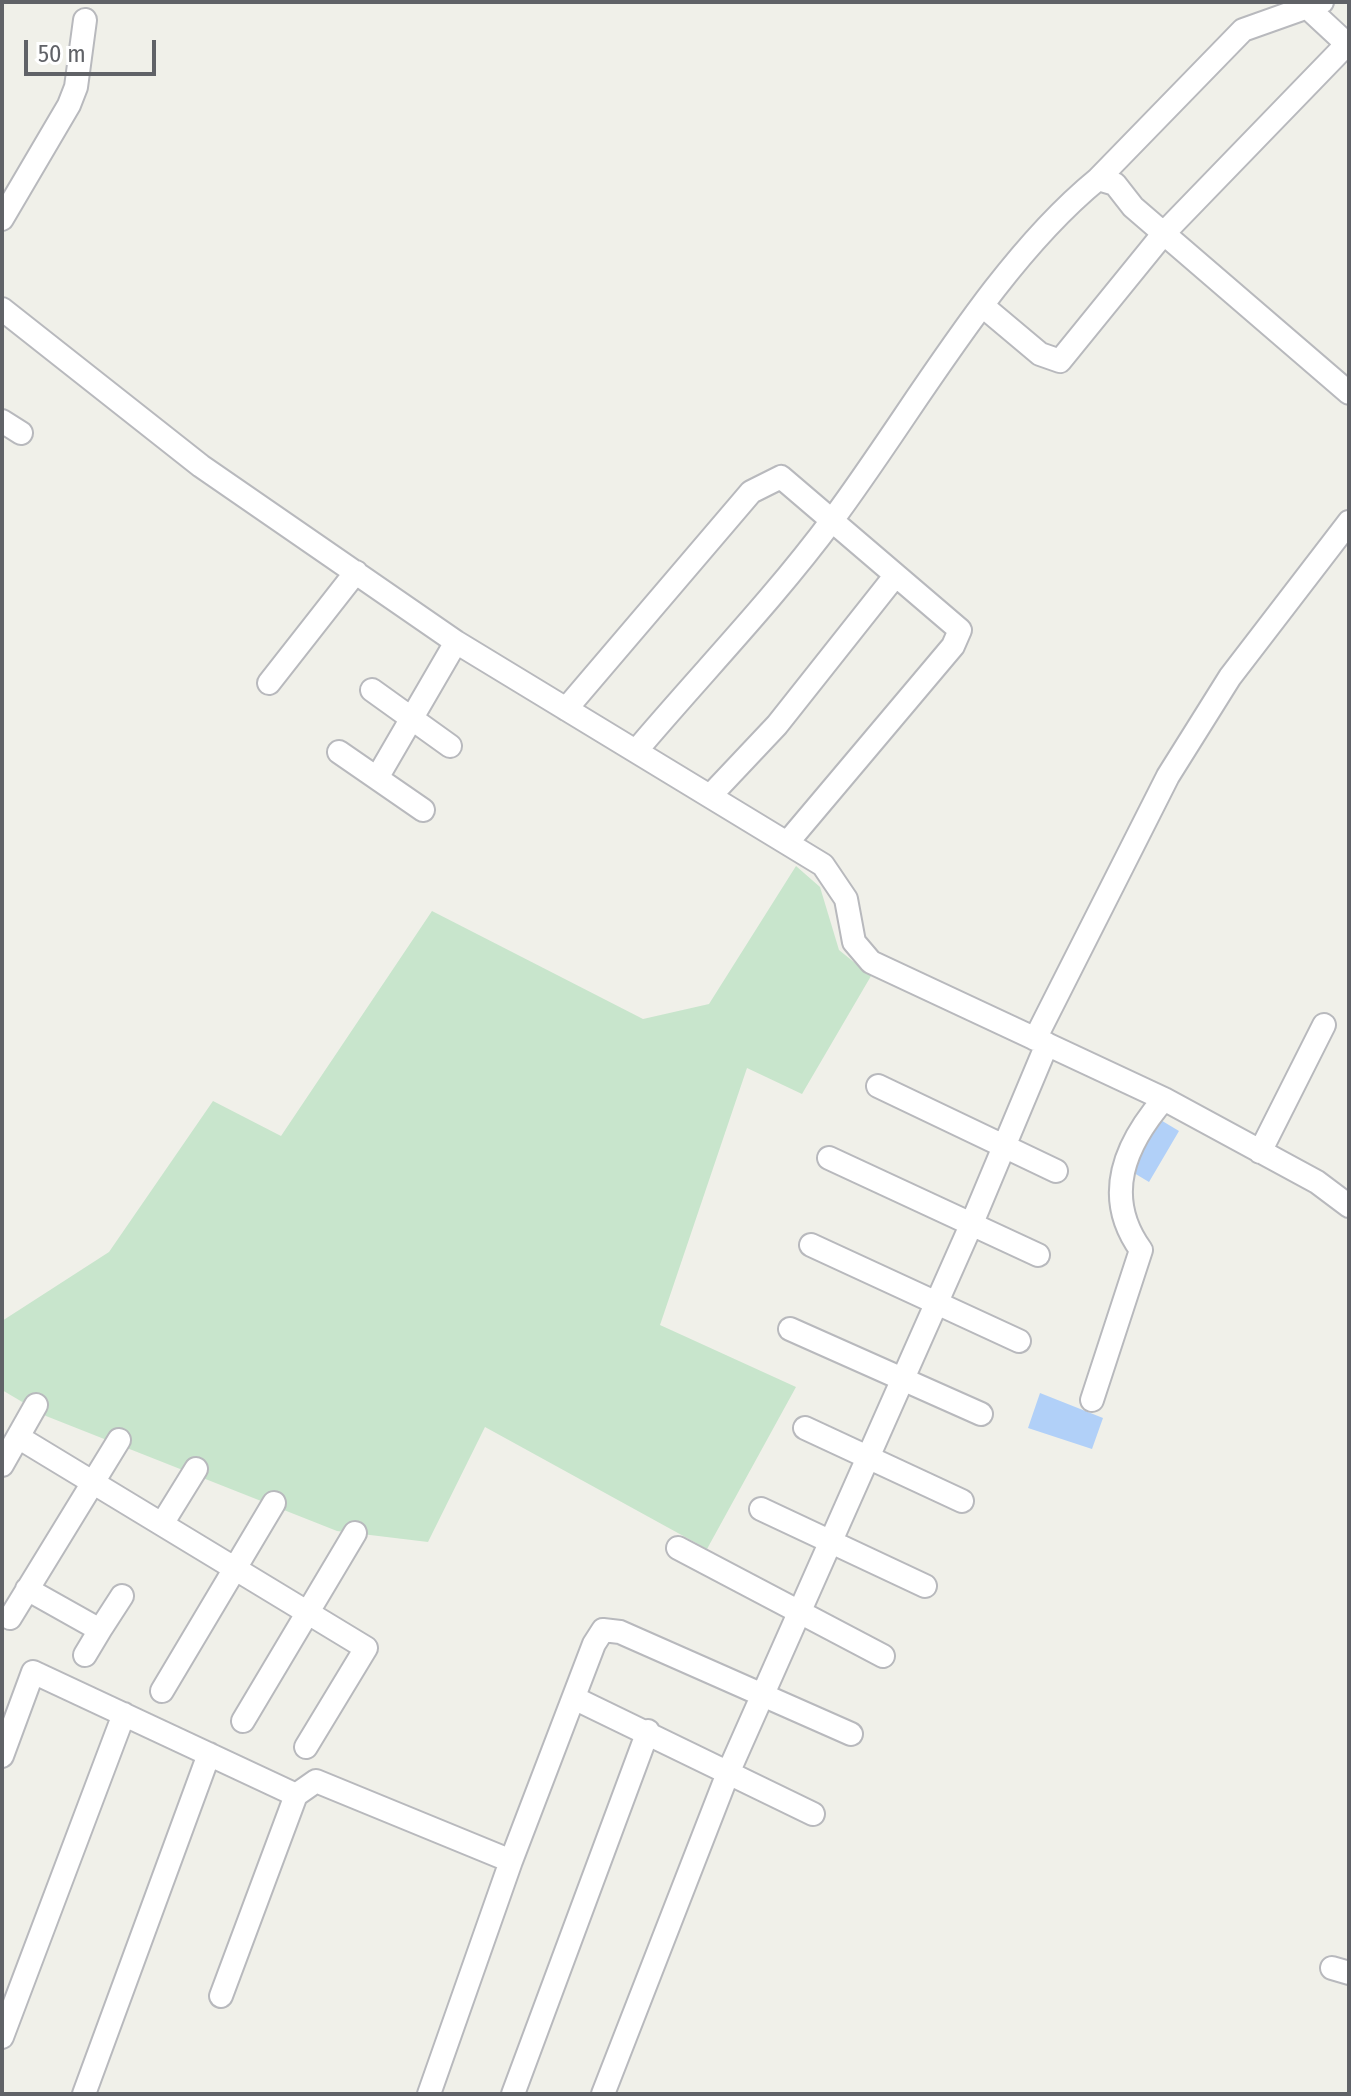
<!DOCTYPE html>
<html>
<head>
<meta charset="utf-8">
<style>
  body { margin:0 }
  #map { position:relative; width:1351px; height:2096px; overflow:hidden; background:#f0f0e9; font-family:"Fira Sans Condensed",sans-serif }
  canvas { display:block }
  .frame { position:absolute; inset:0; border:4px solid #606267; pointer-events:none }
  .scale { position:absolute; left:24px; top:40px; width:132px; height:36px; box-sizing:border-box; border:4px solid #606267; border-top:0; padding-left:10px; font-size:24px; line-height:28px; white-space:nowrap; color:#606267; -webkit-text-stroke:6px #fff; paint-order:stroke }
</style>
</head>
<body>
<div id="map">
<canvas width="1351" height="2096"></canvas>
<div class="frame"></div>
<div class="scale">50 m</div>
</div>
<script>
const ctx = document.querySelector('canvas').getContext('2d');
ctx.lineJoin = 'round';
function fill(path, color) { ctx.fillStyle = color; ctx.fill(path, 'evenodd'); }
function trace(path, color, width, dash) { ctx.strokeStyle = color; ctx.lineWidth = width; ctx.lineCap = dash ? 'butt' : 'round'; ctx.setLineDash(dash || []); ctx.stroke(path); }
fill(new Path2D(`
  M796 866 820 887 839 950 871 976 802 1094 747 1068 660 1325 796 1387 707 1549 485 1427 428 1542 337 1531 46 1416 2 1390V1321L109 1252 213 1101 281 1136 432 911 643 1019 709 1004Z`), '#c8e5cc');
fill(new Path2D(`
  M1159 1119 1179 1131 1149 1182 1129 1170Z
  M1040 1393 1103 1418 1092 1449 1028 1428Z`), '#b1d0f8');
const minor = new Path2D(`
  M1308 8 1349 46
  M1098 179 1243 30 1322 2
  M2 219 69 105 76 87 85 20
  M984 307 1040 354 1060 361 1164 233 1347 44
  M2 309 201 466 456 642 823 865 846 899 854 942 871 962 1164 1099 1317 1182 1349 1206
  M2 421 21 433
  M269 683 356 572
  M372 690 450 746
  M566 709 751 492 781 477 960 630 953 646 787 843
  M636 751C701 674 773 600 833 519 914 410 994 264 1098 179L1115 184 1133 207 1349 393
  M339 752 423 810
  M377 778 456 642
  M710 796 777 725 895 576
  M1035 1039 1168 776 1230 677 1349 522
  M878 1086 1056 1171
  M1260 1152 1324 1025
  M829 1158 1038 1255
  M811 1245 1019 1341
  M790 1329 981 1414
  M1092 1400 1141 1250C1102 1196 1125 1144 1164 1099
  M805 1428 962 1501
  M18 1437 366 1648 306 1747
  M2 1465 36 1405
  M761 1509 925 1586
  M162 1524 196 1469
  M678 1548 883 1656
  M27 1589 100 1630 85 1655
  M10 1618 119 1440
  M100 1630 122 1596
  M162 1691 274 1503
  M574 1698 813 1814
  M243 1721 355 1533
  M2 1756 33 1672 296 1795 316 1781 511 1861
  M1332 1968 1349 1973
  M221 1996 296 1795
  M2 2037 124 1714
  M84 2094 209 1754
  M429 2094 511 1861 594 1644 603 1630 620 1632 851 1734
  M513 2094 648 1731
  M603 2094 728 1773 972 1223 1047 1044`);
trace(minor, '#b8b9bd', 26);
trace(minor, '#fff', 22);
</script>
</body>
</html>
